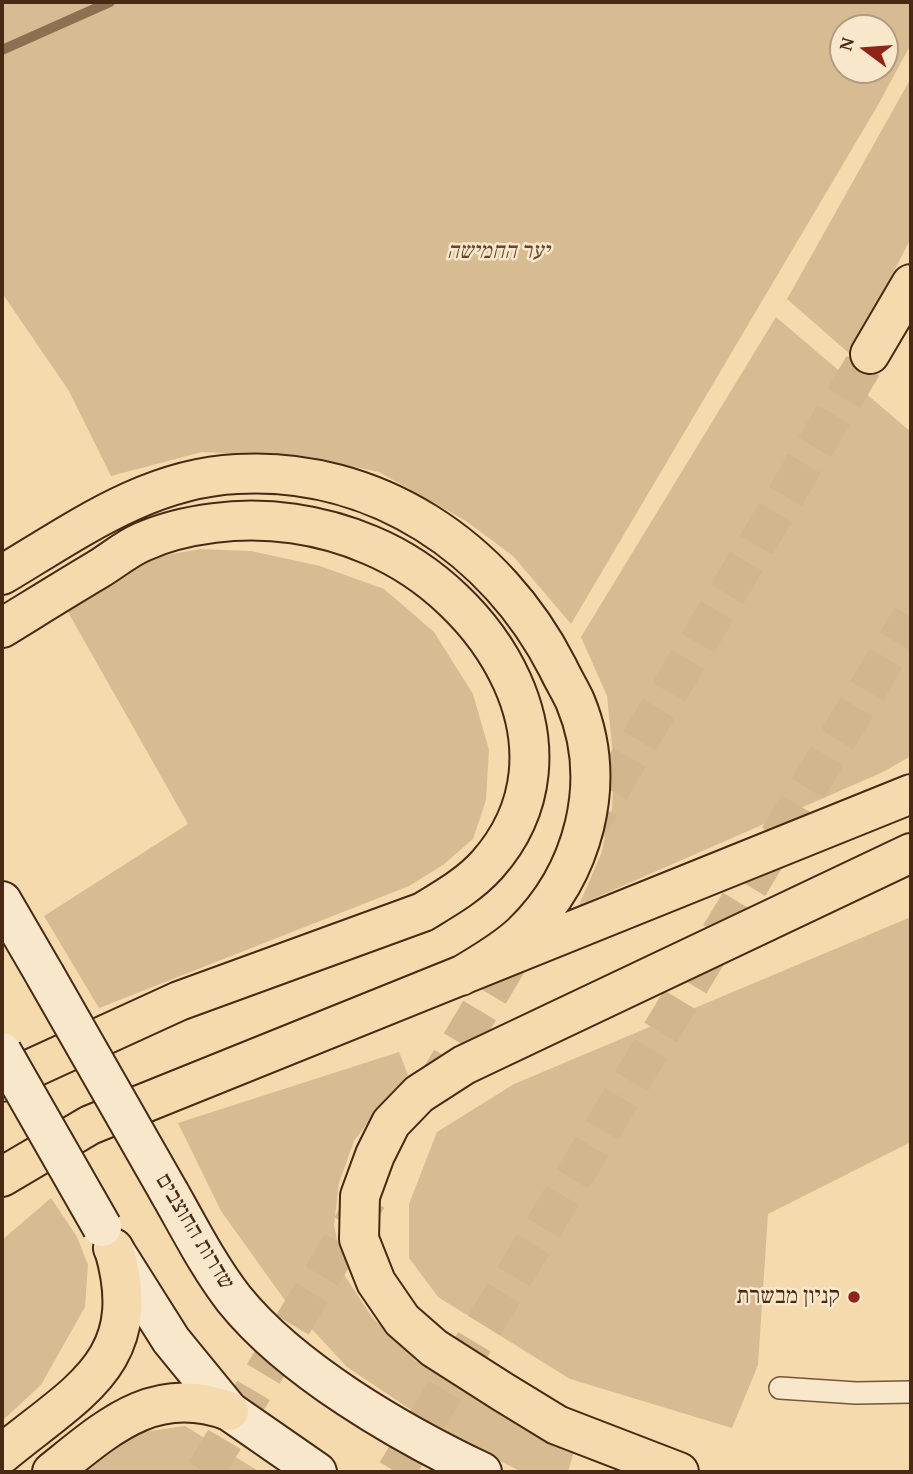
<!DOCTYPE html>
<html>
<head>
<meta charset="utf-8">
<style>
  body { margin:0 }
  #map { position:relative; width:913px; height:1474px; overflow:hidden; background:#f4daad; font-family:"Gentium Book Plus",serif }
  canvas { display:block }
  .frame { position:absolute; inset:0; border:4px solid #482a14; pointer-events:none }
  .north { position:absolute; left:829px; top:14px; width:70px; height:70px; box-sizing:border-box; background:#f8e7ca; border:2px solid #b29b81; border-radius:50%; rotate:286deg; font-size:19px; font-weight:700; line-height:28px; text-align:center; color:#482a14 }
  .north::after { content:''; display:block; margin:auto; width:24px; height:32px; background:#8f2418; clip-path:polygon(50% 0,100% 100%,50% 72%,0 100%) }
</style>
</head>
<body>
<div id="map">
<canvas width="913" height="1474"></canvas>
<div class="frame"></div>
<div class="north">N</div>
</div>
<script>
const ctx = document.querySelector('canvas').getContext('2d');
ctx.lineJoin = 'round';
function fill(path, color) { ctx.fillStyle = color; ctx.fill(path, 'evenodd'); }
function trace(path, color, width, dash) { ctx.strokeStyle = color; ctx.lineWidth = width; ctx.lineCap = dash ? 'butt' : 'round'; ctx.setLineDash(dash || []); ctx.stroke(path); }
function drawText(font, color, halo, rows, align = 'center') {
  ctx.font = font + ' "Gentium Book Plus","Frank Ruhl Libre",serif'; ctx.lineWidth = 5; ctx.setLineDash([]); ctx.textBaseline = 'middle'; ctx.strokeStyle = halo; ctx.fillStyle = color; for (const [text, x, y, turn = 0] of rows) {
    ctx.save(); ctx.translate(x, y); ctx.rotate((+turn || 0) * Math.PI / 180); ctx.textAlign = isNaN(turn) ? turn : align; if (halo) ctx.strokeText(text, 0, 0); ctx.fillText(text, 0, 0); ctx.restore();
  }
}
fill(new Path2D(`
  M2 2H911V44L878 105 571 624 513 556 466 521 379 472 309 458 202 452 111 476 69 391 2 293ZM843 28H885V70H843Z
  M911 78V238L851 355 787 299Z
  M776 317 911 432V756L883 772 579 905 601 854 612 808 614 765 607 696 581 637Z
  M200 549 251 551 320 566 384 589 434 632 473 694 489 750 486 800 473 839 443 865 409 886 99 1008 44 916 188 824 64 605 150 558Z
  M911 917V1142L768 1214 758 1365 732 1428 570 1379 438 1297 409 1258V1204L437 1132 514 1084Z
  M399 1052 408 1075 388 1096 354 1141 339 1183 334 1225 345 1276 372 1317 416 1361 507 1418 574 1451 568 1472H522L450 1436 347 1367 284 1299 221 1211 178 1123Z
  M51 1198 77 1237 88 1265 85 1307 41 1385 2 1421V1240Z
  M185 1426 260 1472H81L122 1435Z`), '#d7bc93');
trace(new Path2D(`
  M2 50 110 2`), '#8c7051', 10);
trace(new Path2D(`
  M581 839 870 354
  M431 1092 524 936
  M205 1472 368 1198
  M396 1472 911 617`), '#d2b78e', 38, [38, 19]);
const lane = new Path2D(`
  M780 1388 856 1393 911 1392`);
const secondary = new Path2D(`
  M2 901 45 975
  M170 1194C190 1229 209 1267 234 1299 291 1370 400 1433 482 1472
  M113 1248 171 1340 229 1411 317 1472`);
const highway = new Path2D(`
  M870 354 911 284
  M2 575C76 531 148 478 237 474 375 466 497 548 558 668 563 679 570 690 575 701 609 782 584 874 522 934 504 951 482 963 461 976
  M2 628C33 609 65 589 97 570 112 561 126 549 142 542 164 532 190 526 214 523 266 516 321 524 370 545 490 595 589 750 487 865 469 885 446 898 423 912L179 1001 2 1082
  M2 1177 90 1125 911 794
  M2 1454C78 1391 147 1362 114 1249
  M52 1472C107 1428 154 1383 229 1411
  M679 1472 557 1425 503 1392 434 1348 402 1320 376 1282 359 1239 360 1196 375 1155 391 1123 419 1094 464 1065 911 853`);
trace(lane, '#73563a', 24);
trace(secondary, '#482a14', 42);
trace(highway, '#482a14', 42);
trace(lane, '#f8e7ca', 21);
trace(secondary, '#f8e7ca', 38);
trace(highway, '#f4daad', 38);
const secondaryBridge = new Path2D(`
  M45 975 170 1194
  M2 1052 102 1227`);
trace(secondaryBridge, '#482a14', 42, []);
trace(secondaryBridge, '#f8e7ca', 38);
for (const [x, y, r, color] of [
  [854,1297,7,"#8f2418"]
]) { const dot = new Path2D(); dot.arc(x, y, r, 0, 2 * Math.PI); ctx.fillStyle = color; ctx.fill(dot); trace(dot, '#f8e7ca', 2.5); }
drawText('italic 23px', '#65472d', '#f8e7ca', [
  ["יער החמישה",498,252]
]);
drawText('23px', '#482a14', '#f8e7ca', [
  ["שדרות החוצבים",194,1232,59]
]);
drawText('23px', '#482a14', '#f8e7ca', [
  ["קניון מבשרת",840,1297]
], 'right');
</script>
</body>
</html>
